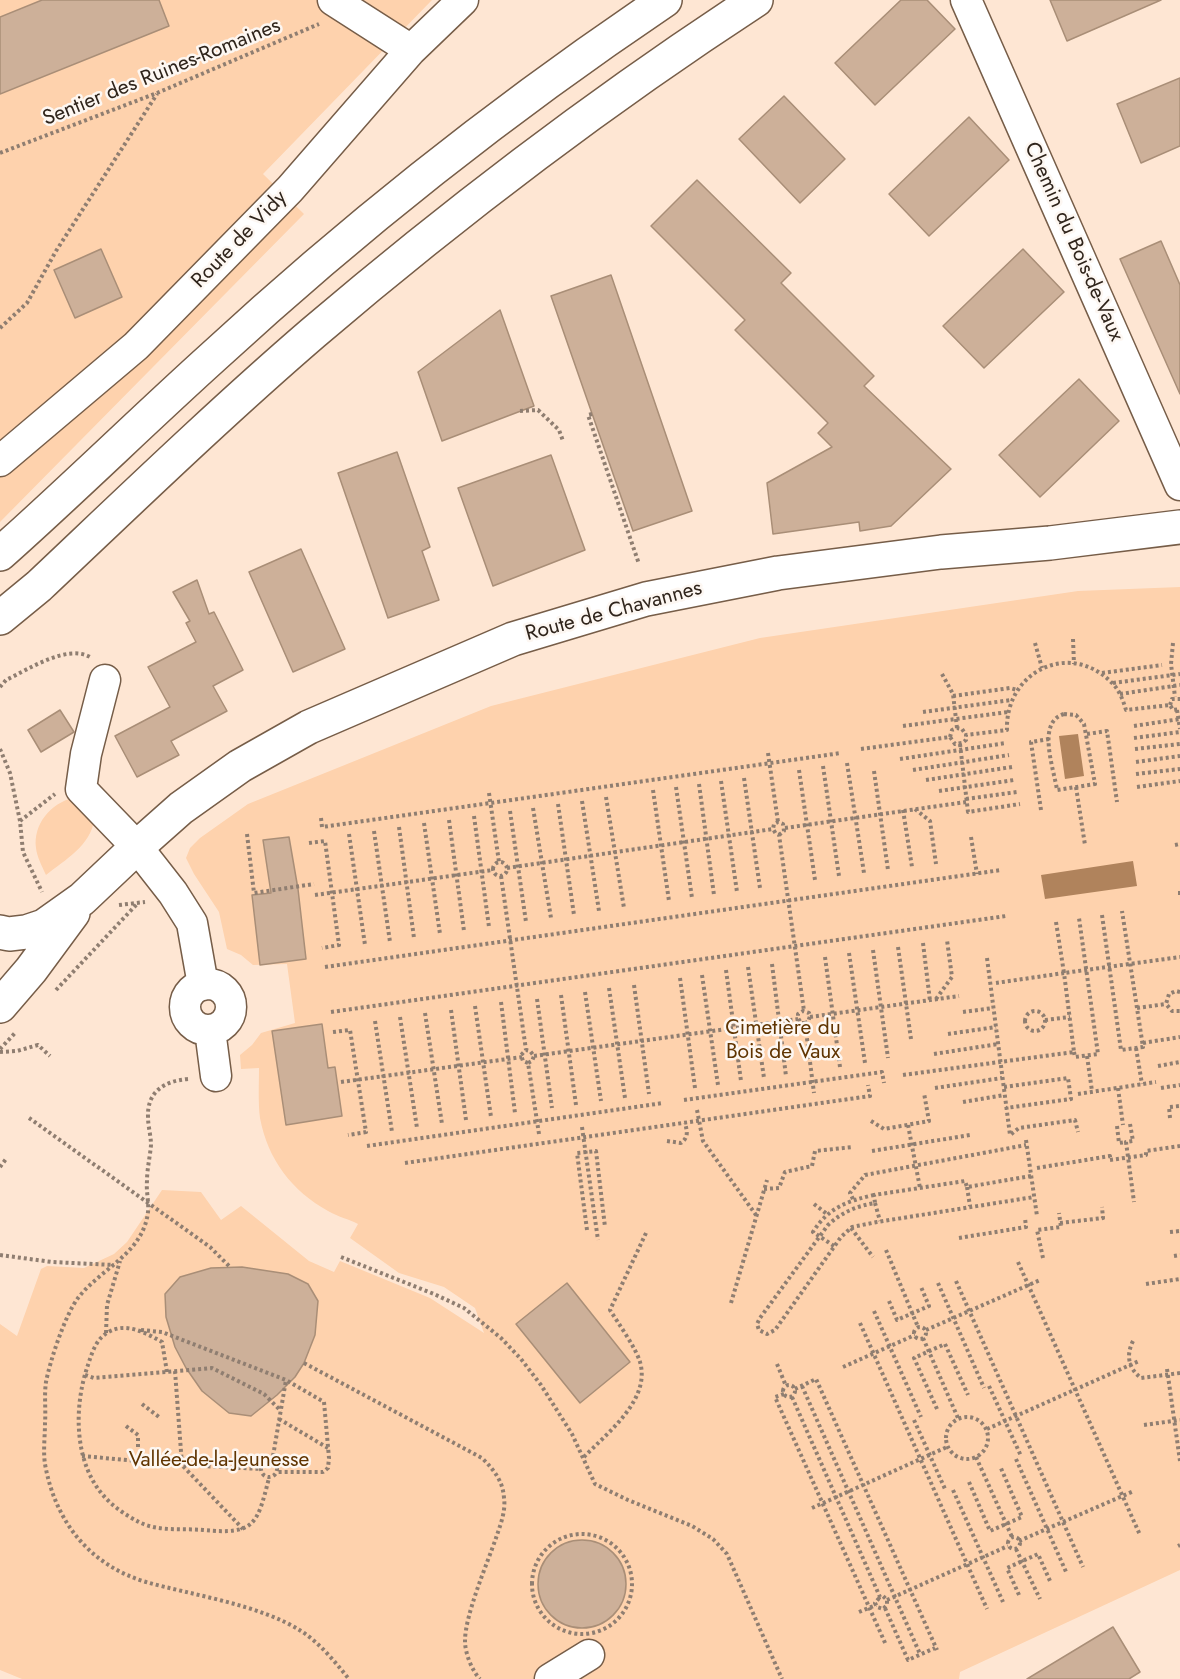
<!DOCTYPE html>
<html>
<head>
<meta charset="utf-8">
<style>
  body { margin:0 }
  canvas { display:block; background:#fee6d3 }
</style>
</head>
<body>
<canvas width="1180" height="1679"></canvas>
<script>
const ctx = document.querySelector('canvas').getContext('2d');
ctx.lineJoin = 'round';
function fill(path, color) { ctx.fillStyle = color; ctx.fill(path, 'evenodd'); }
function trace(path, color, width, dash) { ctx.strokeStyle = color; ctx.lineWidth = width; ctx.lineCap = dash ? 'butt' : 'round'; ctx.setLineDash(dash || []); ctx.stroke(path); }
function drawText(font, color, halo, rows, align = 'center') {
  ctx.font = font + ' Jost,sans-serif'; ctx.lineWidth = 5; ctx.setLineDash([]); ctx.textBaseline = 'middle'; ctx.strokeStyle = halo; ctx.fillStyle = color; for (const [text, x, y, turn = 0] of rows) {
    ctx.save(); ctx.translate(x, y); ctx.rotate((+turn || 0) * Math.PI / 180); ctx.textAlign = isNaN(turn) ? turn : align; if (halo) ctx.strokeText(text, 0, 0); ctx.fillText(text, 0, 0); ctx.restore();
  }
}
fill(new Path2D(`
  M0 0H432L263 174 304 214 0 522Z
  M1180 587V1570L960 1672 959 1679H22L0 1670V1324L17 1336 41 1269 47 1266 84 1268 114 1254 127 1242 162 1190 201 1192 221 1220 241 1206 309 1261 334 1272 340 1261 430 1298 484 1333 475 1308 444 1287 399 1273 350 1238 358 1224C349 1219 338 1217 328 1211 292 1191 268 1160 260 1118 258 1102 259 1084 259 1068L241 1069 240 1055 252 1045 261 1033 295 1023 287 964 253 965 241 955 227 949 219 912 194 874 186 858 190 848 200 838 248 804 491 706 760 638 1078 591Z
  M73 798 94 820C91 845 65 860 46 875 42 866 37 857 36 848 33 824 51 803 73 798Z`), '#fed2ad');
fill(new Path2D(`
  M1078 734 1084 776 1065 779 1059 736Z
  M1133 861 1137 886 1045 899 1041 875Z`), '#b0835c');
const building = new Path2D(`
  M42 0H159L169 26 0 94V17Z
  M901 0H927L955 29 875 105 835 63Z
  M1050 0H1161L1067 41Z
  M1180 78V146L1141 163 1117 104Z
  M784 96 845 159 800 203 739 139Z
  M969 117 1009 160 929 236 889 194Z
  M697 180 791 273 781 283 874 376 864 386 951 469 891 526 860 531 859 522 773 534 767 483 832 447 818 433 828 423 735 330 745 320 651 226Z
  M1161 241 1180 285V394L1120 259Z
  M101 249 122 297 75 318 54 270Z
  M1023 249 1064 292 984 368 943 326Z
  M611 275 692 511 633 531 551 296Z
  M500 310 534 406 442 441 418 372Z
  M1079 379 1119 421 1040 497 999 455Z
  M397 452 430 547 422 551 439 600 388 618 338 473Z
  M551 455 585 550 493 586 458 488Z
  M301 549 345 649 293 672 249 572Z
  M197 580 209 614 214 612 243 670 213 686 227 711 171 741 179 755 137 777 115 736 170 707 148 667 196 642 186 623 190 621 173 592Z
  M60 710 74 732 41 752 28 730Z
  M289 837 298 889 306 959 260 965 252 895 271 893 263 840Z
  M322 1024 328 1068 335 1067 342 1116 286 1125 272 1031Z
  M242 1267 288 1274 308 1284 318 1301 315 1335 304 1363 295 1377 277 1395 251 1416 229 1413 202 1391 186 1368 175 1347 166 1317 165 1294 180 1277 211 1268Z
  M567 1283 630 1362 580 1403 516 1324Z
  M538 1584a44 44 0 1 1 88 0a44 44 0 1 1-88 0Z
  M1113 1627 1140 1672 1129 1679H1027Z`);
fill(building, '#cdb099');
trace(building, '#a98e77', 1.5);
const minor = new Path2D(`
  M333 0 411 50
  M966 0 1180 485
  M0 461 136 346 290 189 411 50 463 0
  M105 680 86 754 81 789 137 847 173 893 192 923 203 985
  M185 1007a23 23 0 1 1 46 0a23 23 0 1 1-46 0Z
  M210 1030 216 1076
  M550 1679 589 1655`);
const major = new Path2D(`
  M0 932 9 934 26 932 44 926 82 899 137 847 181 808 240 766 309 727 513 639 646 599 778 573 941 552 1050 543 1180 527
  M0 1006 31 970 73 913`);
const highway = new Path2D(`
  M0 554C72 490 141 422 213 357 354 227 506 107 665 0
  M0 618 39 586C129 501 219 414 313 333 454 213 601 101 756 0`);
trace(minor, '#765d48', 33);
trace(major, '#765d48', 36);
trace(highway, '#765d48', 36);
trace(new Path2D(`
  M0 153 157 93 319 24
  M0 328 27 303 56 251 157 94
  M520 411 538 410 559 430 563 441
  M592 414 588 415 639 564
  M1073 639 1074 664
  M1035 643 1042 668
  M1173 643 1171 664 1175 697
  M1102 673 1162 665
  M942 674 953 694 957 728
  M1113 683 1180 674
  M0 687 6 680C29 669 67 644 90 657
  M1120 694 1180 685
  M953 696 1010 688 1017 690
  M1170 705 1172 699H1180
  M1177 710 1180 729
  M923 712 1011 700
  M1064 714 1076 715 1084 724 1095 784 1057 790C1054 769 1036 722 1064 714Z
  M903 726 1008 712
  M1134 726 1180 719
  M1087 734 1107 731 1117 802
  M950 737 952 730 957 728 962 729 966 735
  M1134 738 1180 732
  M960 744 968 812 1020 804
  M0 749 10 773 20 821 23 852 42 892
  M861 749 950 737 955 744 962 743 966 740V735L1007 730C1005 672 1069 640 1111 682 1119 689 1123 700 1126 710L1170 705 1173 710 1180 709
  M1135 749 1180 744
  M768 753 778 822
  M900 759 1006 743
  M1136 762 1180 756
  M847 763 864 873
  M823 766 839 876
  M799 770 815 880
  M913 770 1009 755
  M874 771 888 870
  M1136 774 1180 769
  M744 778 760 888
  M926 780 1012 767
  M721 781 737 892
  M699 784 714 895
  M676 787 692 898
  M1076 787 1085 845
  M1137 787 1180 781
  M653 790 669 901
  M939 791 1014 780
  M489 793 499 862
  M606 797 624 908
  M966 799 1017 792
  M582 801 599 911
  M558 804 574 915
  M533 808 551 918
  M915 809 930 821 936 864
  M903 810 912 867
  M1041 810 1031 742 1049 739
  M510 811 526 922
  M474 816 489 927
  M321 818 322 827 841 753
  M449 820 464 931
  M20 821 55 794
  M424 823 440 934
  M399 827 414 938
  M785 828 966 802
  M374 831 390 942
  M247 834 254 893 314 884
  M349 834 365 945
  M779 835 784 831 783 824 778 822 774 824 773 829 776 834 779 835 804 1011
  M971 837 977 874
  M309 843 325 841 339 945 322 948
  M1175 845 1180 844
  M493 869a7 7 0 1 1 14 0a7 7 0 1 1-14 0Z
  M507 868 773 829
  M501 876 526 1050
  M1178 893H1180
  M315 895 493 870
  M119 905 145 902
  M1102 915 1121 1050 1143 1047 1122 911
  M1056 922 1064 973 1180 957
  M923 943 930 1001
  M898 947 911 1039
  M873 950 888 1058
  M849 953 865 1063
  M825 957 840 1067
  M987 958 1010 1135 1019 1128 1075 1120 1078 1132
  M772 964 786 1076
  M325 967 1001 870
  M748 967 764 1078
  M726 970 741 1081
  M702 975 718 1085
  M680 978 695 1088
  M634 985 649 1094
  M609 988 625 1098
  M56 990 137 904
  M585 992 601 1101
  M1180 992 1176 991 1169 994 1166 1004 1172 1011H1180
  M561 995 576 1105
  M537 999 552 1108
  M936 999 952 977 947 940
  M501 1002 515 1113
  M475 1006 491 1117
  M1137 1008 1166 1004
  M451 1010 466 1120
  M1025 1021a10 10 0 1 1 20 0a10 10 0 1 1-20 0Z
  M331 1012 1006 916
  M963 1012 993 1008
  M425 1013 442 1124
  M400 1017 417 1128
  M810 1017 959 996
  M1045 1020 1070 1017
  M375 1021 392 1132
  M805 1023H801L798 1018V1014L803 1011 809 1013 810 1016 808 1022 805 1023 814 1093
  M333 1032 350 1030 366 1132 348 1135
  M948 1034 996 1027
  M1143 1043 1180 1037
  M1136 1048 1142 1084
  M0 1049 16 1032
  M0 1052 17 1051 38 1045 50 1056
  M1074 1052 1075 1057 1098 1054 1079 918
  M934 1054 998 1044
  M534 1056 798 1019
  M1087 1056 1092 1091
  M528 1063 523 1061 521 1055 526 1050 530 1051 534 1056 532 1061 528 1063 539 1134
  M1158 1066 1180 1062
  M903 1075 1074 1052 1064 973 996 983
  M188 1079C165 1081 147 1091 148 1117 148 1126 151 1136 151 1145 150 1157 147 1169 147 1181 146 1191 149 1202 148 1212 143 1254 101 1268 78 1298 65 1315 50 1361 46 1382 44 1395 46 1410 45 1423 45 1436 43 1451 45 1464 55 1521 89 1565 146 1582 192 1595 261 1605 301 1631 320 1643 335 1662 349 1679
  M341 1082 522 1057
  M1004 1087 1068 1078 1071 1099 1006 1108
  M935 1088 1002 1078
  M1118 1088 1123 1125
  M1161 1088 1180 1085
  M1078 1094 1156 1082
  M684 1100 882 1072 884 1083
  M963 1102 1004 1095
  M697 1110 703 1141 756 1215
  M29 1118 210 1247 230 1267
  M1170 1118 1169 1107 1180 1106
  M871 1121 884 1129 929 1121 924 1093
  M1130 1124 1133 1141 1126 1142 1134 1202
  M908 1125 920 1188
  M1117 1126 1119 1143 1126 1142
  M582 1127 598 1240
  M1026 1140 1037 1216
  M667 1141 681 1143C689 1137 687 1131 685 1123
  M367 1146 663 1103
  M872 1151 970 1135
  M405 1163 870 1096 868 1085
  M0 1167 6 1159
  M1037 1168 1110 1156V1160L1146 1155V1151L1180 1146
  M1031 1176 967 1187 965 1181 874 1195 875 1203C857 1206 842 1212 828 1225L760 1318 757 1324 759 1330 767 1334 775 1330 841 1237 852 1227 877 1222 1034 1197
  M967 1187 970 1206
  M764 1189 779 1188 785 1172 812 1166 815 1151 853 1147
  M853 1199 850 1193 865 1175 1026 1145
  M875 1203 880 1221
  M814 1204 827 1214
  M1060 1223 1103 1218 1102 1207
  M851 1228 873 1257
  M587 1230 577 1153 596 1151 605 1227
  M1170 1232 1180 1231
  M959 1238 1026 1227 1025 1218
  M834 1246 813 1232C828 1208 847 1201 874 1195
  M886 1250 918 1327
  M0 1255 52 1262 114 1265
  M1174 1256 1180 1255
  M341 1257 434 1294 464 1308 501 1338 521 1359 541 1385 572 1434 595 1484 628 1500 692 1526 713 1539 727 1554 782 1679
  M1043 1258 1037 1230 1061 1227 1059 1213
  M1018 1262 1140 1535
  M956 1281 1083 1567
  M938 1283 984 1388
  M1146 1284 1180 1279
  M889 1301 897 1320 929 1306 921 1287
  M731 1303 767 1180
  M874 1311 921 1417
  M860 1323 987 1609
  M914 1333a6 6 0 1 1 12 0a6 6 0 1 1-12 0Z
  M141 1330 162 1332 286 1380 324 1402 329 1458 328 1468 323 1472H277
  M926 1330 1040 1280
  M106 1333 107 1305 120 1261
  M923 1338 958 1418
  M1133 1341C1126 1355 1128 1368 1141 1378L1180 1373
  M304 1363 482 1458C494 1470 503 1481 504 1498 506 1511 500 1526 496 1538 487 1564 465 1615 465 1641 465 1653 472 1671 480 1679
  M777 1364 786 1386
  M843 1367 915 1335
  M1167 1369 1180 1461
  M175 1371 182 1465 243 1529
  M167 1372 162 1342C146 1333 125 1321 107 1333 95 1340 91 1356 87 1368 74 1407 74 1462 103 1495 112 1506 127 1516 139 1522 158 1532 182 1528 203 1530 255 1535 257 1525 269 1478
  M85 1375 94 1378 212 1368 264 1394 281 1411
  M783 1391a6 6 0 1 1 12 0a6 6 0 1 1-12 0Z
  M802 1386 920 1654
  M989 1386 1021 1456
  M795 1389 816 1379 937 1650
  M784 1394 775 1397 886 1645
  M792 1397 880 1597 883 1596 887 1600V1605L883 1609 877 1607 875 1603 880 1597
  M142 1404 159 1417
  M937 1409 914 1358 945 1344 968 1395
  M946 1438a21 21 0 1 1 42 0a21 21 0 1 1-42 0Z
  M279 1419 328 1448
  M914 1420 945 1489
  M1144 1425 1180 1420
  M126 1426 138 1435V1448
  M987 1429 1139 1361
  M82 1456 182 1465 261 1469
  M584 1457C607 1433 651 1400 640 1362 636 1348 618 1323 610 1310L646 1233
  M976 1457 1012 1537
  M1016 1459 1067 1574
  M261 1469a8 8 0 1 1 16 0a8 8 0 1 1-16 0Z
  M272 1462 286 1380
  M969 1482 990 1531 1022 1517 1000 1466
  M953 1490 1003 1602
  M812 1508 947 1447
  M532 1584a50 50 0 1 1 100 0a50 50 0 1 1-100 0Z
  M1008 1543a6 6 0 1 1 12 0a6 6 0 1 1-12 0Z
  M1019 1541 1134 1491
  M1178 1546 1180 1545
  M1016 1549 1040 1599
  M1019 1595 1007 1568 1038 1554 1050 1581
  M887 1600 1008 1546
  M885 1608 908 1660 935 1648
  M859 1612 876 1605`), '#8f7e71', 4, [3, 3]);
trace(minor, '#fff', 30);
trace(major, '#fff', 33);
trace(highway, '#fff', 33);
drawText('21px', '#2f241b', '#fdf7f2', [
  ["Sentier des Ruines-Romaines",162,73,-22],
  ["Route de Vidy",240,240,-46],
  ["Chemin du Bois-de-Vaux",1073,242,66],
  ["Route de Chavannes",614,612,-15]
]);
drawText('21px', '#603401', '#fdf7f2', [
  ["Cimetière du",783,1029],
  ["Bois de Vaux",783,1053],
  ["Vallée-de-la-Jeunesse",219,1461]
]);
</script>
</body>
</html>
